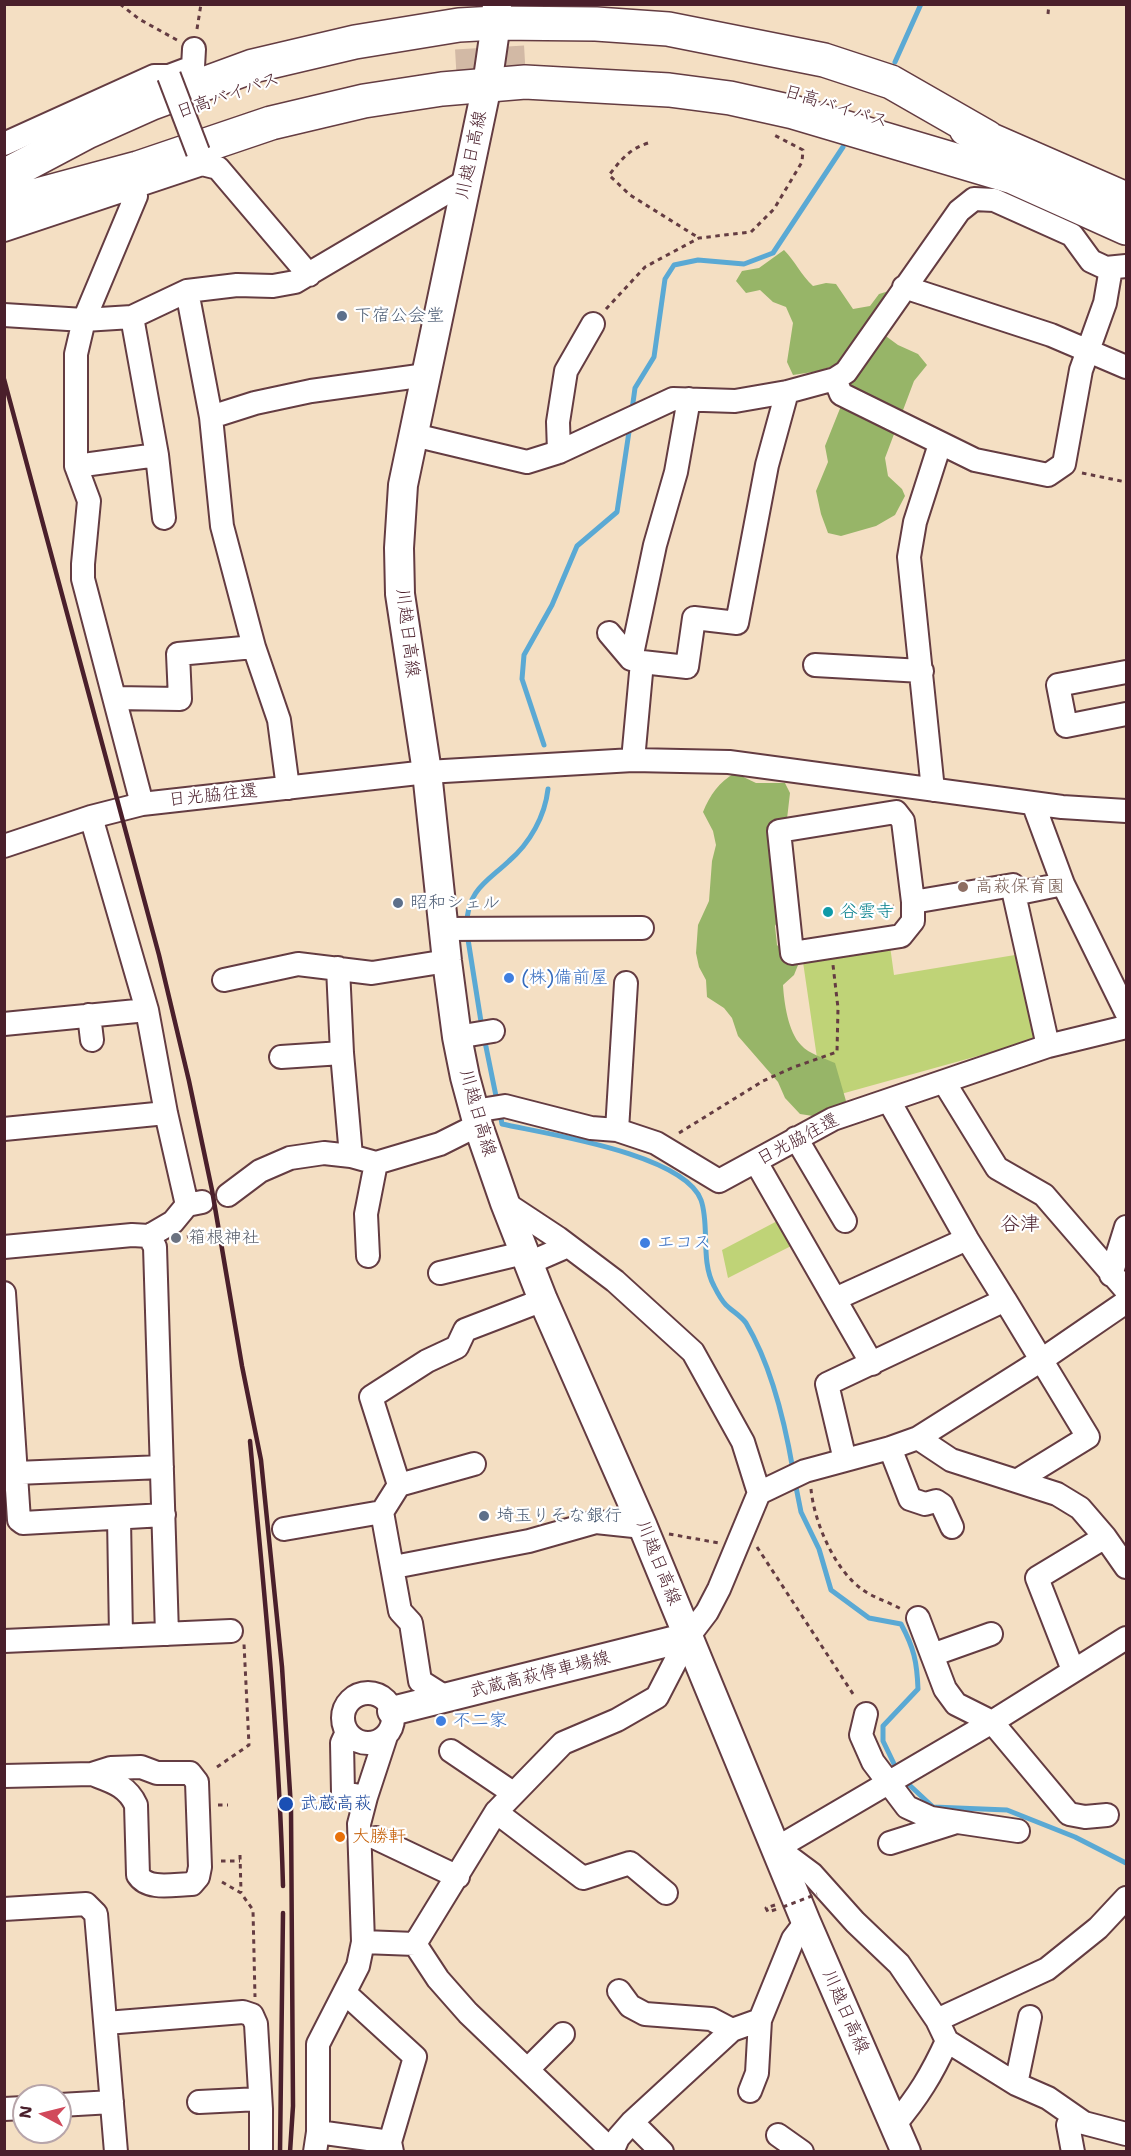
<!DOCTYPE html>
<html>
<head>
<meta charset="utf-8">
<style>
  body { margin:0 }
  #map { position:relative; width:1131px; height:2156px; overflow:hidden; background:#f4dfc3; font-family:"Shantell Sans",sans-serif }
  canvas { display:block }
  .frame { position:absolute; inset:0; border:6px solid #4a1f2b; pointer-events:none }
  .north { position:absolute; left:12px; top:2084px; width:60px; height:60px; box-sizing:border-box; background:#fff; border:2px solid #b7a5aa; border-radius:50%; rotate:277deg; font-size:16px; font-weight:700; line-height:24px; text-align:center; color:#4a1f2b }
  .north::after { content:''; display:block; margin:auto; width:21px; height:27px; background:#d1495b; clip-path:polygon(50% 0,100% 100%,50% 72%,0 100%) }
</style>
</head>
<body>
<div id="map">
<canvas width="1131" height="2156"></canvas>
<div class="frame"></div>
<div class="north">N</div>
</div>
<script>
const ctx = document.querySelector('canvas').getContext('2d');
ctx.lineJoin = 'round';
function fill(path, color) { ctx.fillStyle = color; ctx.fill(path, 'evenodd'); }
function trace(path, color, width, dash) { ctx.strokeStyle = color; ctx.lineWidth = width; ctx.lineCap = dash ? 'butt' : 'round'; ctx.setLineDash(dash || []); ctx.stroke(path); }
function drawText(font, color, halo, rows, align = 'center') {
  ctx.font = font + ' "Shantell Sans","Klee One",sans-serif'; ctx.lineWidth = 4.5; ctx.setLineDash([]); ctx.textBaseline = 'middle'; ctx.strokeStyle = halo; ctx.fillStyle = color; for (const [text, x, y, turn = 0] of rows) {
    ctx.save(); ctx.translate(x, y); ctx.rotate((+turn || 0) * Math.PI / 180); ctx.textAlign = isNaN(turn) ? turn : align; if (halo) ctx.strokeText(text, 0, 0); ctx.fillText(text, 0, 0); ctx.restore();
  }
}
fill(new Path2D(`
  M890 946 894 975 1021 954 1039 1039 823 1099 803 962Z
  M783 1218 797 1243 728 1278 722 1250Z`), '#bfd377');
fill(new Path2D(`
  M784 250C795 261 801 275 813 286L826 283 836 284 853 309 870 306 879 294 889 291 883 334 898 345 918 354 927 365 914 381 885 458 888 476 902 489 905 496 895 515 876 526 841 536 828 533 821 514 816 491 828 462 825 446 841 406 847 385 838 364 819 371 793 375 787 362 793 323 786 307 773 302 760 290 746 293 736 281 742 271 759 268Z
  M735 773 756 783H785L790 793 787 819 792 841 781 915 775 926 777 945 798 965 794 975 783 985C784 1002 788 1032 801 1045 809 1054 824 1058 835 1063L846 1101 833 1110 813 1116 800 1114 785 1098 778 1082 738 1036 732 1018 724 1008 707 997 706 980 699 967 696 953 698 925 709 901 712 861 716 845 713 831 703 812C710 795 719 782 735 773Z`), '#97b568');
trace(new Path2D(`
  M895 62 921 4
  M632 410 635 388 654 357 665 279 674 265 698 260 744 264 773 253 843 147
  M544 745 522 679 524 655 552 605 577 546 617 512 630 425
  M467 924C467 890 488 881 509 861 530 843 545 816 548 789
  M467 933 482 1028
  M484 1037 497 1101
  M500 1113 502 1124C547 1134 684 1154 701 1200 710 1225 700 1260 714 1286 717 1292 721 1300 726 1305 732 1311 741 1316 746 1323 771 1365 785 1423 793 1470
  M795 1482 801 1512 819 1549 831 1590 869 1618 901 1624C914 1648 917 1662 918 1689L883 1726V1741L897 1770
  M904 1780 933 1807 1007 1810 1075 1837 1126 1863`), '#5aa9d4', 5);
trace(new Path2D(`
  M456 66 525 62`), '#d2b9a5', 33, [33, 16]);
const minor = new Path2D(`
  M4 144 154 76H169L193 67 194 49
  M136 196 84 320 76 354V466L89 501 83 564V579L142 804
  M4 230 202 164 218 168 309 275
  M1111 268 1105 303 1081 370 1064 464 1048 475 975 460 841 394 835 379 846 372 959 211 974 199 994 200 1072 235 1091 261 1106 268 1126 266
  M904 287 1051 335 1126 367
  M187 291 211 417 222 526 254 647 279 720 288 788
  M4 315 84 320 132 317 187 291 237 285 273 286 295 282 466 181
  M132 317 157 455 164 518
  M211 417 255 403 311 391 426 375
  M414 435 527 462 559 452 673 399 735 401 787 392 835 379
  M559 452 558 422 566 371 593 324
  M76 466 157 455
  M609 633 631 659 642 662 687 667 694 618 737 623 767 465 787 392
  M631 659 655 545 676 472 689 399
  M815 665 922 671
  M1126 672 1058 685 1066 726 1126 714
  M115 698 180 699 178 654 254 647
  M633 760 642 662
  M933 790 909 557 915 522 940 444
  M1033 803 1063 884 1126 1012
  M91 817 147 1010 166 1113 187 1205
  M4 846 91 817 142 804 427 772 633 760 729 762 1062 807 1126 811
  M913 902 903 821 896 812 779 831 792 953 901 936 913 921V902L1013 885 1014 894
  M443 929 642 928
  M338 968 342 1053 351 1156
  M224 980 298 964 372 973 447 961
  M89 1015 92 1040
  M4 1024 147 1010
  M457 1037 493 1031
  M1048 1046 1014 894 1063 884
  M281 1057 342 1053
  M944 1082 997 1168 1044 1195 1126 1290
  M889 1101 967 1239 1005 1300
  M474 1111 505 1106 591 1128 617 1130 656 1143 719 1181 833 1119 1048 1046 1126 1027
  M4 1129 166 1113
  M617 1130 626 983
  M796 1138 845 1221
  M756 1162 872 1364
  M228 1195 260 1171 290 1158 324 1153 351 1156 376 1163 440 1144 478 1125
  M505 1203 558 1238 615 1281 693 1352 743 1442 759 1493
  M4 1247 132 1235 149 1236
  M368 1256 366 1214 376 1163
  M529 1263 568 1246
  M440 1273 515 1255 524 1251
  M1111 1275 1126 1227
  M4 1293 19 1520 23 1523 164 1515
  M835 1299 967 1239
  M918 1438 951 1460 1057 1494 1080 1508 1105 1537 1126 1567
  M890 1448 910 1499 925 1504 936 1501 942 1505 952 1527
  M845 1460 827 1384 1005 1300 1088 1437 1018 1480
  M16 1473 162 1467
  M399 1485 474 1464
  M119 1518 121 1636
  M284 1529 382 1512
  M394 1567 529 1541 596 1522 643 1527
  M918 1618 945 1689 956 1704 992 1722 1069 1814 1085 1817 1107 1815
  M167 1634 155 1247 149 1236 173 1222 187 1205 202 1202
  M1126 1638 992 1722 777 1848 812 1874 855 1922 899 1964 937 2020 947 2041 1016 2084 1048 2098 1084 2123 1126 2134
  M4 1641 231 1631
  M932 1655 991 1634
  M1073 1670 1037 1578 1105 1537
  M343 1718a25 25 0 1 1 50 0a25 25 0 1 1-50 0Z
  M441 1700 439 1693 420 1681 411 1623 400 1611 382 1512 399 1485 371 1397 427 1361 457 1347 465 1330 543 1300
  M866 1714 861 1735 873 1762 907 1807 931 1818 1018 1831
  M347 1732 342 1743 343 1793 366 1797 386 1736
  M451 1751 513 1793
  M4 1776 92 1774 111 1768 141 1767 157 1773H190L197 1782 200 1867 198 1877 192 1884C175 1884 148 1891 138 1875L136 1805C127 1785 110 1781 92 1774
  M496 1812 583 1878 630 1863 666 1893
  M376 1838 458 1877
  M890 1843 953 1823
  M4 1909 86 1904 96 1914 116 2152
  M363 1942 415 1944 496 1812 563 1743 617 1720 657 1697 688 1637 707 1612 719 1589 759 1493 805 1471 890 1448 918 1438 1040 1361 1126 1302
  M415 1944 438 1979 468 2013 612 2151
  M619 1991 630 2006 645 2014 711 2019 732 2030
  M345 1993 415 2057 390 2142 392 2152
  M937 2020 1047 1969 1098 1928 1126 1898
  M106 2023 243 2012 252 2015 256 2024 261 2109V2152
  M528 2069 563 2034
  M1016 2084 1030 2017
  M750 2091 757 2073 760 2020
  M199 2102 260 2099
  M60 2105 112 2102
  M4 2109 24 2108
  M1072 2116 1068 2125 1073 2152
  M632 2122 662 2152
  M895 2124C918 2097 932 2074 947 2041
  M318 2132 390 2142
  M778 2135 802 2152
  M315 2152 318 2132V2044L358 1966 363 1942 359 1824 366 1797
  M612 2152 618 2138 632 2122 732 2030 760 2020 793 1939 806 1922`);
const major = new Path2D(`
  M497 4 496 23 487 85 403 485 399 548 400 594 427 772 447 961 457 1037 465 1077 478 1125 505 1203 543 1300 643 1527 806 1922 906 2152
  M392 1711 688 1637`);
const highway = new Path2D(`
  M966 129 1126 199
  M997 170 1126 228
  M4 176 87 132 152 103 253 66 355 42 459 25 496 23 596 24 668 29 824 60 891 82 987 137
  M4 204 138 168 271 123 364 101 442 89 525 82 669 90 730 98 793 112 1016 178`);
trace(minor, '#643c42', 26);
trace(major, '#643c42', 32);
trace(highway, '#643c42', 36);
trace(new Path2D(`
  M120 4 139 19 177 40
  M1048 14 1049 4
  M197 29 201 4
  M648 143C629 149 621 160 609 175L630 195 699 238
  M606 309 645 267 699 238 751 232 774 209 802 162 803 150 774 135
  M1082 473 1126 482
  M858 912 894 906
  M679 1133 763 1081 794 1067 837 1052 838 1008 833 965
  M187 1237 196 1234 195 1226
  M811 1489C814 1522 835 1571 863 1590 874 1598 889 1602 901 1609
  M669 1534 719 1543
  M757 1547 855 1697
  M217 1767 249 1745 244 1644
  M218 1805H228
  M240 1855 241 1892
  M221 1861H240
  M222 1882 241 1893 253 1910 255 1997
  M775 1905 766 1908 768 1912 777 1909`), '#643c42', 3, [4.5, 4.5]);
trace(minor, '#fff', 22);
trace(major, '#fff', 28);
trace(highway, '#fff', 33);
trace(new Path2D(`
  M4 379 159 955 189 1081 212 1190 242 1366 261 1460 282 1667 291 1808 293 2106 290 2152
  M250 1441C264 1589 279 1737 283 1886
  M280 2152 283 1913`), '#4a1f2b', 4.5);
const minorBridge = new Path2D(`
  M169 76 198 152`);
trace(minorBridge, '#643c42', 26, []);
trace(new Path2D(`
  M783 1907 817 1894`), '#643c42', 3, [4.5, 4.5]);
trace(minorBridge, '#fff', 22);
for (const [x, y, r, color] of [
  [342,316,6,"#5c6f8a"],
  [963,887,6,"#8d6e63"],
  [398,903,6,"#5c6f8a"],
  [828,912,6,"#0f9aa8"],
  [509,978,6,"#3f7fe0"],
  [176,1238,6,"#6b7280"],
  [645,1243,6,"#3f7fe0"],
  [484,1516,6,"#5c6f8a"],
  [441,1721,6,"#3f7fe0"],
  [286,1804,8,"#1a4fb4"],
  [340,1837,6,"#e8710a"]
]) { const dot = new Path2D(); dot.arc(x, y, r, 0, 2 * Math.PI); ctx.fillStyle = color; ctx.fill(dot); trace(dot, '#fff', 2); }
drawText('18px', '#4a1f2b', '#fff', [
  ["日高バイパス",228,96,-19],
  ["日高バイパス",836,107,17],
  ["川越日高線",472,155,-78],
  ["川越日高線",407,633,83],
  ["日光脇往還",213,796,-6],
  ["川越日高線",477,1113,74],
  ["日光脇往還",798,1140,-28],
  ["川越日高線",658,1563,68],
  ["武蔵高萩停車場線",540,1675,-14],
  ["川越日高線",845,2012,66]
]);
drawText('18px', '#4e5e75', '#fff', [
  ["下宿公会堂",354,316],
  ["昭和シェル",410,903],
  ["埼玉りそな銀行",496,1516]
], 'left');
drawText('18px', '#785e54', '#fff', [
  ["高萩保育園",975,887]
], 'left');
drawText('18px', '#0d838f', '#fff', [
  ["谷雲寺",840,912]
], 'left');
drawText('18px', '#366cbe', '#fff', [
  ["(株)備前屋",521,978],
  ["エコス",657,1243],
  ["不二家",453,1721]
], 'left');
drawText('18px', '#5b616d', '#fff', [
  ["箱根神社",188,1238]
], 'left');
drawText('18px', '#164399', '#fff', [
  ["武蔵高萩",300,1804]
], 'left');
drawText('18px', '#c56008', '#fff', [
  ["大勝軒",352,1837]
], 'left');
drawText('20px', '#4a1f2b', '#fff', [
  ["谷津",1020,1225]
]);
</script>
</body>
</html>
